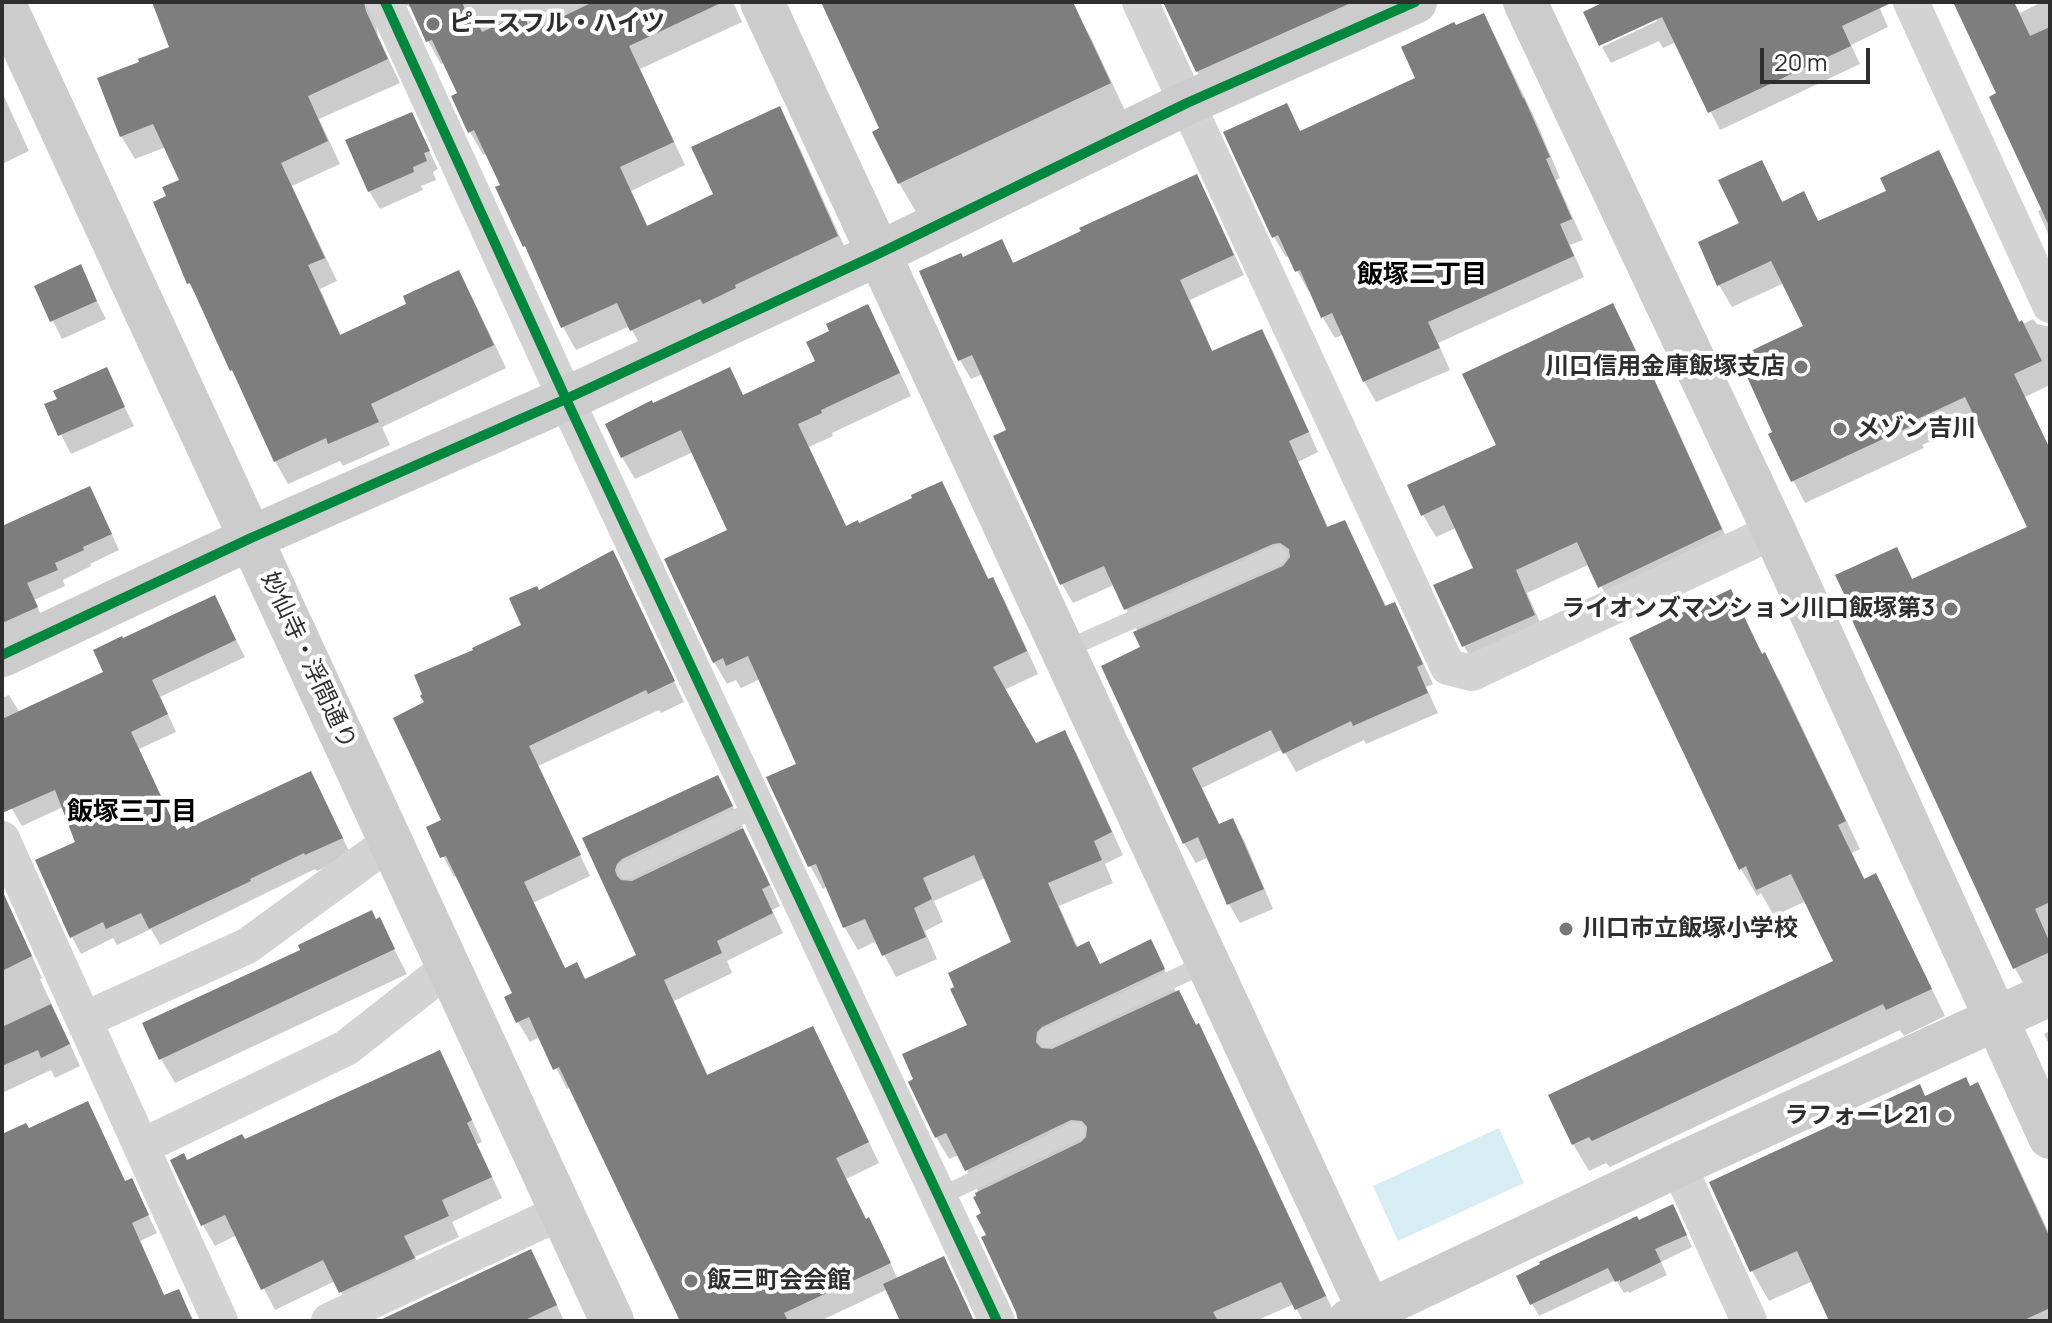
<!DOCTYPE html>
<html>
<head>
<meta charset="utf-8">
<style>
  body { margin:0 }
  #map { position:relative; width:2052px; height:1323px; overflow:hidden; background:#fff; font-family:Manrope,sans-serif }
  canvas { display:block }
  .frame { position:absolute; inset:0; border:4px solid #2e2e2e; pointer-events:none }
  .scale { position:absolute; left:1760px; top:48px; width:110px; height:36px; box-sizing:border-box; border:4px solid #2e2e2e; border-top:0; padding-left:10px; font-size:24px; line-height:28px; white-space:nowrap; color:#2e2e2e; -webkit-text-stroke:6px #fff; paint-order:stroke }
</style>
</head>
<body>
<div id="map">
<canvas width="2052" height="1323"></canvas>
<div class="frame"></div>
<div class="scale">20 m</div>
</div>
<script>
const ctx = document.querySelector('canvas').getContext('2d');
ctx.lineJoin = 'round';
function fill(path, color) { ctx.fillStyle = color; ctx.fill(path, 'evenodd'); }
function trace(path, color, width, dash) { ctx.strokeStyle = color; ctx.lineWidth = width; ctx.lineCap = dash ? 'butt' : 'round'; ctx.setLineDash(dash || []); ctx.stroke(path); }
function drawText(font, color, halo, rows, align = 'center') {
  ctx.font = font + ' Manrope,"Noto Sans JP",sans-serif'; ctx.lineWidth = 8; ctx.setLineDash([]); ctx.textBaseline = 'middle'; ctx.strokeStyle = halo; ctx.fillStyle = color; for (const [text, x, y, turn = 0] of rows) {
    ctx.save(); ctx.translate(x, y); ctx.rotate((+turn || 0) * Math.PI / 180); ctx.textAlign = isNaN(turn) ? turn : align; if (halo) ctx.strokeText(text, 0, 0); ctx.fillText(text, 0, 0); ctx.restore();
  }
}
fill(new Path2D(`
  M1499 1128 1524 1183 1398 1241 1373 1186Z`), '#d6eef3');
fill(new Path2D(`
  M175 2H733L742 22 640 69 685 165 631 191 648 227 716 195 779 108 792 131 850 259 644 353 630 326 576 350 563 327 536 266 525 246 498 188 502 186 487 153 483 155 470 132 460 94 445 63 441 64 428 41 413 8 402 4 376 25 378 36 400 83 319 119 340 164 292 186 337 281 320 289 341 336 409 305 458 272 471 295 506 368 382 427 390 445 343 466 340 461 288 484 275 461 244 392 232 370 203 308 189 283 169 197 182 181 166 147 135 159 121 136 172 48Z
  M823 2H1067L1073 6 1091 38 1127 115 918 215 899 183 874 133 881 129Z
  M1165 2H1397L1207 89 1197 71Z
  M1609 2H1877L1888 27 1851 45 1860 64 1720 130 1676 42 1663 48 1659 41 1611 63 1602 47 1657 21 1656 17Z
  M1955 2H2014L2020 13 2042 2H2050V238L2038 211 2043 208 1999 94Z
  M1483 15 1495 36 1536 121 1560 178 1556 180 1583 240 1570 245 1584 277 1438 343 1450 370 1376 402 1364 381 1344 334 1335 338 1323 318 1312 291 1309 292 1289 256 1286 257 1274 237 1302 141 1418 79 1455 28Z
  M2 92 29 151 2 164Z
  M411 114 438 169 433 172 436 180 421 186 423 190 380 209 369 191Z
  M1939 153 1951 175 2020 323 2023 324 2033 319 2037 324 2050 327V385L2025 397 2050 449V979L2027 990 2015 968 1857 618 1896 549 1913 581 2030 528 1978 419 1922 445 1924 448 1805 503 1770 435 1775 433 1805 327 1784 283 1732 307 1719 285 1700 243 1742 224 1762 162 1783 203 1803 194 1819 222 1889 192Z
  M1207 196 1244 275 1190 300 1213 353 1262 331 1273 351 1318 452 1298 462 1329 529 1355 542 1387 608 1394 605 1405 624 1433 684 1426 687 1438 713 1366 744 1364 740 1296 772 1283 749 1202 788 1220 826 1232 821 1244 840 1273 909 1240 923 1229 904 1209 857 1196 863 1184 843 1104 667 1143 648 1138 632 1114 585 1073 603 1062 584 1008 431 983 374 971 379 960 360 962 260 1001 241 1015 265Z
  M80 267 106 319 62 339 36 287Z
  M1612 305 1625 327 1645 370 1648 368 1660 391 1733 552 1613 609 1590 564 1527 593 1547 638 1476 668 1464 646 1475 569 1456 528 1436 537 1423 515 1498 446Z
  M868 307 880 329 911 396 832 433 833 436 809 447 847 528 858 526 941 484 954 506 989 580 992 579 1005 601 1038 674 1004 690 1035 745 1064 732 1077 754 1123 855 1105 864 1113 883 1059 906 1078 948 1089 944 1101 966 1150 942 1177 994 1211 1048 1337 1319 1332 1321H1303L1294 1304 1256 1321H1019L988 1236 979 1193 959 1155 949 1159 936 1137 969 1026 1014 943 985 878 934 901 943 922 925 931 937 959 896 977 877 941 858 950 845 928 828 886 823 889 810 866 769 778 798 765 760 679 741 688 736 680 727 684 714 662 730 531 693 452 635 479 622 457 653 405 744 397 818 362 832 332Z
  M106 370 134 426 71 454 46 405 59 400Z
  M98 504 119 550 90 564 91 566 63 580 65 586 34 600 45 623 2 643V529Z
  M623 573 684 702 661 713 659 710 538 766 590 876 533 903 565 970 586 981 639 956 585 839 728 797 743 827 741 828 754 850 780 906 772 910 783 933 727 961 732 973 674 1001 708 1076 813 1028 824 1048 879 1163 846 1179 866 1221 880 1240 898 1280 956 1281 974 1321H902L888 1289 820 1321H682L571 1087 567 1089 540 1037 530 1042 518 1022 507 998 515 994 458 875 454 877 429 828 444 821 426 703 476 651 524 626 538 593Z
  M1730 592 1763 655 1780 681 1860 849 1852 853 1865 880 1890 903 1945 1016 1904 1036 1900 1030 1610 1167 1606 1163 1589 1171 1573 1144 1835 962 1806 901 1774 916 1761 893 1757 896 1741 869 1632 639Z
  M214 597 245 657 160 697 176 732 139 749 177 832 185 831 311 773 351 855 317 871 315 869 160 945 151 929 117 945 113 938 81 954 72 937 77 843 63 807 22 826 12 809 2 787V698L9 695 20 713 106 673 123 640Z
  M10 913 22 934 42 978 40 979 80 1066 55 1078 51 1070 2 1093V917Z
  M379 920 407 974 175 1083 161 1059Z
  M2050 1031V1046L2044 1034Z
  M439 1053 451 1073 482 1142 477 1144 502 1198 452 1222 459 1237 415 1257 425 1279 353 1313 335 1281 275 1310 237 1235 215 1246 203 1225 173 1161 187 1163 244 1142Z
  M1977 1085 1994 1115 2050 1235V1321H1831L1813 1281 1769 1301 1752 1271 1926 1098 1970 1088Z
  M97 1121 126 1183 131 1180 157 1233 140 1241 165 1297 178 1291 194 1321H2V1136Z
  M1679 1219 1692 1247 1661 1262 1667 1275 1629 1293 1628 1291 1624 1293 1616 1280 1539 1316 1532 1304Z
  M531 1252 541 1269 564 1321H383Z`), '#0003');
fill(new Path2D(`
  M152 2H364L366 11 388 59 308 96 328 141 281 163 325 258 308 265 340 335 406 304 403 296 459 270 494 345 371 404 379 422 328 444 326 438 274 462 232 370 230 371 190 283 187 284 153 202 166 196 162 187 179 180 153 124 120 137 97 78 139 62 138 59 169 47Z
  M408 2H462L466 12 471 9 482 32 523 13 531 32 593 2H723L629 46 674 142 620 167 647 226 713 194 691 147 780 106 838 236 735 285 736 288 703 304 700 299 630 331 617 303 561 328 525 246 523 247 495 187 500 185 474 130 468 133 451 96 457 93 432 40 426 42Z
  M821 2H1073L1111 83 898 184 872 132 879 128Z
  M1163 2H1353L1196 72Z
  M1604 2H1890L1891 3 1842 26 1851 46 1708 113 1662 17 1599 46 1583 12Z
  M1953 2H2014L2030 36 2050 27V228L1989 97 1996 93Z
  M1484 13 1523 98H1524L1550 157 1546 159 1572 219 1560 224 1574 256 1428 322 1440 348 1363 382 1332 313 1321 318 1300 270 1295 272 1278 235 1272 238 1223 132 1287 103 1300 131 1415 78 1401 47 1454 22 1456 25Z
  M412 112 430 151 424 153 427 161 413 167 414 172 368 192 345 140Z
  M1939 150 2019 322 2022 320 2042 361 2014 374 2050 449V902L2035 909 2050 943V952L2013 969 1851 618 1855 617 1835 575 1897 547 1912 579 2027 527 1965 397 1911 422 1913 425 1791 482 1768 434 1772 432 1738 357 1803 326 1771 261 1717 286 1698 242 1739 223 1718 180 1762 160 1782 202 1804 191 1818 221 1886 191 1880 178Z
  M1197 174 1234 255 1180 280 1212 351 1262 329 1309 432 1289 441 1327 527 1345 520 1385 606 1395 602 1423 664 1417 667 1428 693 1353 726 1351 721 1283 754 1271 730 1192 768 1219 824 1233 818 1264 889 1227 905 1198 837 1183 844 1101 666 1140 647 1133 632 1283 566 1290 557 1289 549 1280 543 1273 544 1124 610 1104 566 1060 585 993 436 1006 430 972 355 958 361 919 271 961 253 963 257 1002 239 1013 263 1081 231 1079 228Z
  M81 264 97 301 50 322 34 286Z
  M1613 303 1644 368 1648 366 1722 529 1598 588 1577 542 1516 570 1535 615 1462 647 1433 585 1473 568 1444 505 1421 516 1407 485 1496 445 1462 374Z
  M868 304 900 373 821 410 822 413 798 424 846 526 858 520 859 523 912 498 911 495 942 481 988 579 993 577 1027 651 993 667 1036 743 1065 730 1112 832 1094 841 1102 860 1048 883 1075 944 1077 947 1089 941 1100 964 1151 939 1165 969 1042 1027 1037 1032 1036 1042 1041 1048 1052 1049 1179 990 1196 1025 1199 1023 1326 1296 1295 1310 1281 1282 1213 1312 1218 1321H1018L1016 1312 981 1237 986 1235 976 1216 981 1213 973 1197 976 1196 975 1193 1081 1142 1086 1137 1087 1127 1082 1121 1071 1120 965 1171 946 1133 935 1138 908 1082 913 1079 902 1054 967 1025 950 989 954 987 948 973 1011 942 974 855 923 878 932 899 914 908 926 937 882 956 865 919 843 928 816 864 808 867 766 777 796 764 748 656 726 666 723 658 713 663 664 559 727 530 681 430 621 458 605 424 652 400 653 403 730 367 743 395 815 361 806 342 829 331 826 324Z
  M107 367 125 407 58 436 44 404 57 399 53 391Z
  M90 486 112 534 83 547 84 550 55 563 58 570 27 583 38 607 2 623V526Z
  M613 550 675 681 648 694 646 690 529 746 581 855 524 882 565 968 577 962 585 979 636 955 582 838 718 775 733 806 622 859 617 864 615 870 617 876 621 880 632 881 743 828 770 885 762 889 773 913 717 941 722 953 664 980 707 1075 813 1026 869 1142 836 1158 866 1219 869 1217 891 1263 784 1313 788 1321H680L559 1067 553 1070 529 1017 516 1023 504 997 512 993 446 856 440 858 426 827 441 820 393 718 424 702 420 696 422 694 414 675 473 650 472 648 521 625 509 598 537 586 539 590Z
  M1731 589 1762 654 1765 652 1846 821 1838 825 1864 879 1876 873 1932 989 1886 1010 1883 1004 1592 1141 1589 1137 1572 1145 1548 1095 1833 961 1791 874 1756 890 1746 866 1739 870 1629 638Z
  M215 595 236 640 152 680 168 714 131 732 177 830 184 826 186 829 311 771 343 838 305 855 304 853 250 879 251 881 149 929 141 913 106 929 103 922 70 938 35 860 75 842 55 790 2 813V719L103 672 93 650 122 636 123 638Z
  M2 890 32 956 2 971Z
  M372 910 376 919 380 917 395 949 159 1060 142 1023 300 950 298 945Z
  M51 1004 70 1044 41 1058 38 1050 2 1066V1027Z
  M440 1050 472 1120 467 1123 492 1177 442 1200 449 1216 404 1236 415 1258 339 1293 323 1260 261 1290 225 1215 201 1226 170 1160 184 1153 187 1160 242 1134 245 1139Z
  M1966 1077 1970 1086 1978 1082 2050 1238V1308L2022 1321H1829L1797 1251 1750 1272 1709 1182 1920 1084 1925 1096Z
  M88 1101 125 1181 132 1178 149 1215 132 1223 164 1295 179 1289 193 1321H2V1134L26 1123 29 1128Z
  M1673 1204 1687 1235 1655 1249 1661 1262 1620 1282V1280L1615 1282 1608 1268 1530 1305 1516 1276 1540 1264 1539 1262 1637 1216 1639 1220Z
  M531 1249 557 1305 523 1321H378Z
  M944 1256 974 1321H900L883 1284Z`), '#7e7e7e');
trace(new Path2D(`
  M1062 651 1278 555
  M627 870 757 808
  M1047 1038 1207 963
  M939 1197 1076 1131`), '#d3d3d3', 18);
trace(new Path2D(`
  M385 2 566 399 997 1321
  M1140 2 1448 667 1472 673 1774 531
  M1911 2 2050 305
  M2 839 220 1321
  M84 1020 247 946 391 841
  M141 1147 346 1048 449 967
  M1678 1165 1749 1321
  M329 1321 561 1212`), '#d3d3d3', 36);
trace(new Path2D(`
  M3 2 612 1321
  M762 2 1374 1321
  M1525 2 1774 531 2050 1137
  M2 655 251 538 566 399 878 254 1187 103 1415 2
  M1349 1321 1678 1165 2050 994`), '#ccc', 44);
trace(new Path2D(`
  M385 2 566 399 997 1321
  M2 655 251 538 566 399 878 254 1187 103 1415 2`), '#00873e', 10);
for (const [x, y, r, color] of [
  [433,24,8,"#777"],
  [1801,367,8,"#777"],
  [1840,429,8,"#777"],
  [1951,609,8,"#777"],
  [1566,929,8,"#777"],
  [1945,1116,8,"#777"],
  [691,1281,8,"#777"]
]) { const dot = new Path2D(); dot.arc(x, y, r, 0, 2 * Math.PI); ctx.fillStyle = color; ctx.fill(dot); trace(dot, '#fff', 3); }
drawText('bold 24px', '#2e2e2e', '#fff', [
  ["ピースフル・ハイツ",449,24],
  ["川口信用金庫飯塚支店",1785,367,"right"],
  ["メゾン吉川",1856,429],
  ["ライオンズマンション川口飯塚第3",1935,609,"right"],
  ["川口市立飯塚小学校",1582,929],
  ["ラフォーレ21",1929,1116,"right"],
  ["飯三町会会館",707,1281]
], 'left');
drawText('24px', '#2e2e2e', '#fff', [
  ["妙仙寺・浮間通り",308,661,65]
]);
drawText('bold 26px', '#000', '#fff', [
  ["飯塚二丁目",1422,276],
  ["飯塚三丁目",132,813]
]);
</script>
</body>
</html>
